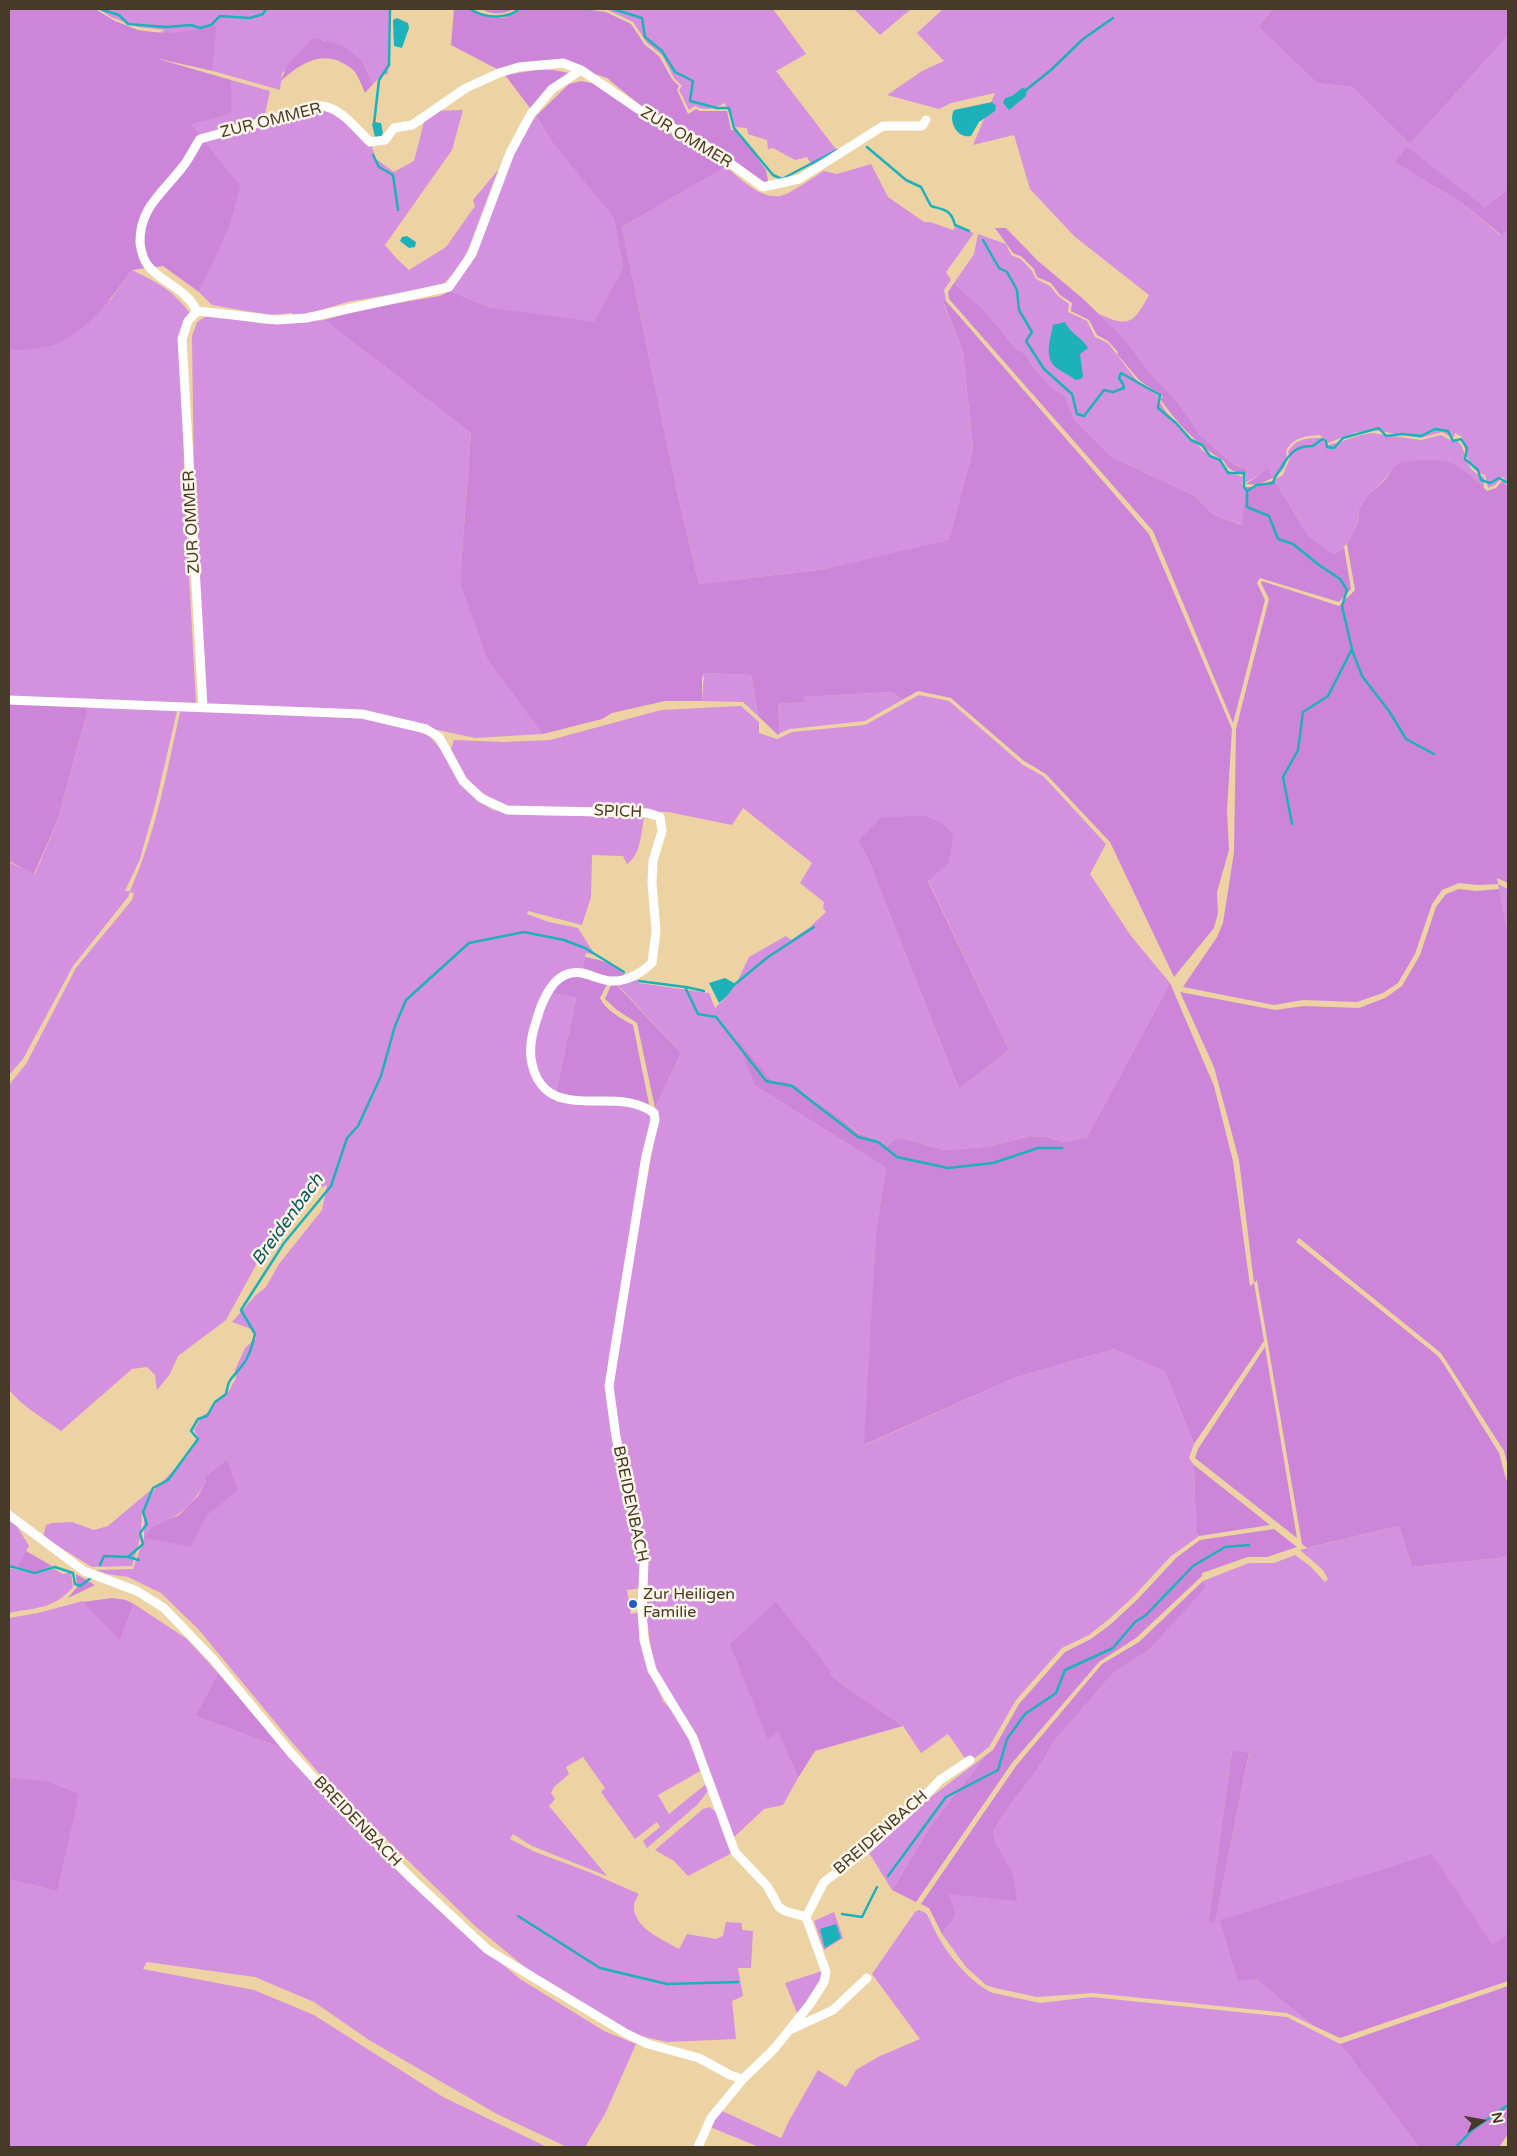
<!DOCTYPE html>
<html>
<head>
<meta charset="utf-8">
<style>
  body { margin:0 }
  #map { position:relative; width:1517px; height:2156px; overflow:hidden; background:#edd2a4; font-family:"Varela Round",sans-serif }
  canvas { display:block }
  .frame { position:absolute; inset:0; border:10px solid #463b28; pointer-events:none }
  .north { position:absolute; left:1457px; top:2096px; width:50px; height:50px; -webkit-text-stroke:4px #fef6e8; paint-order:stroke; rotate:78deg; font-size:14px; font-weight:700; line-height:20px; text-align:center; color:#463b28 }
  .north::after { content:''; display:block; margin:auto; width:18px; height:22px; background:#463b28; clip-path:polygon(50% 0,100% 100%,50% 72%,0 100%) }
</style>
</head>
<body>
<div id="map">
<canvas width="1517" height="2156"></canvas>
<div class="frame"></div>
<div class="north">N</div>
</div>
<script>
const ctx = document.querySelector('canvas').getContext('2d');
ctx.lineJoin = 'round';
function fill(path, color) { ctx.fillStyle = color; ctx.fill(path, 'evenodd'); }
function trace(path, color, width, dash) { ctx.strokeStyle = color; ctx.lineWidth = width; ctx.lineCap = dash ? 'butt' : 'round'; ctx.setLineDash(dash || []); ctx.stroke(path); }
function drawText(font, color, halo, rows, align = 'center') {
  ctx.font = font + ' "Varela Round",sans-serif'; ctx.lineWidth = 5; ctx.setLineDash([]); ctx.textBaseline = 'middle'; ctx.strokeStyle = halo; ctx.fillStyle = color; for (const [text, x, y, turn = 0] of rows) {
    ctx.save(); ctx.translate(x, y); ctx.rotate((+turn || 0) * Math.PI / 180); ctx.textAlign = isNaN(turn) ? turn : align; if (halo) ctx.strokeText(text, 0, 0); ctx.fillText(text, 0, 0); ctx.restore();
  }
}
fill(new Path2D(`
  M99 9H390L388 74 382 75 373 84 363 62 323 40 282 73 280 90 213 71 214 48 161 32 165 30 138 27 111 17Z
  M597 9H773L806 54 776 71 838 152 815 165 811 164 807 157 795 160 773 148 768 149 767 140 748 134 747 128 734 127 725 103C715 108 706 112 695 106L689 110 679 90 682 86 674 78 662 55 647 43 633 22 606 9Z
  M854 9H911L880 35Z
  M943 9H1273L1258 27 1317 83 1352 87 1410 144 1508 36V189L1485 207 1407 148 1394 162 1462 203 1500 235 1508 230V483L1503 477 1495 485 1488 488 1485 475C1468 470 1466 452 1462 437L1455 433 1453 438 1442 432 1421 438 1373 430 1357 432 1328 443 1320 435C1305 436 1294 437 1286 451 1289 464 1283 472 1273 478L1268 470 1245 483 1247 469 1234 465 1201 436 1178 402 1151 374 1123 337 1099 314C1129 328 1134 323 1149 295L1074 236 1030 189 1014 135 973 145 995 93 951 103 939 109 887 95 922 71 944 61 917 33Z
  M231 80 270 91 264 119 325 109 339 116 371 144 376 159 394 172 414 161 424 122 433 111 463 110 452 150 385 245 397 259 409 270 446 247 475 206 473 200 498 170 469 247 459 268 441 286 347 302 318 311 312 316 293 318 292 313 270 315 212 305 199 292 213 260 190 123 231 114Z
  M536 116 552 142 614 217 623 268 594 323 489 307 450 291C485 252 494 200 514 152 519 139 528 128 536 116Z
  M871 164 888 197 924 222H930L953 230 955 227 974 233 946 272 951 280 944 290 946 301 943 302 963 352 973 449 949 541 825 569 699 584 677 491 622 227 726 167C741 179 760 199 780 196 789 195 815 176 824 171L837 174Z
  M978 234 1006 244 1011 255 1021 259 1032 271 1036 279 1050 286 1058 296 1069 304 1068 312 1087 321 1095 337 1108 343 1137 381 1159 397 1158 399 1167 413 1187 436 1195 441 1203 451 1222 462C1224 471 1235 474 1243 477L1242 484 1246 487 1243 525 1214 515 1195 496 1112 457 1074 419 1065 396 1051 387 1031 364C1029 357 1023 351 1016 349L986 312 954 283 974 254Z
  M132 270C160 284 170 288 190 313L183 335 184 483 196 704 9 696V349L41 348 111 299Z
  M208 315 265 324 324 320 471 433 461 566 468 602 543 734 475 738 373 716 204 705 194 483 192 336 197 322Z
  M1372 433 1421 440 1441 435 1454 442 1455 439C1469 447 1461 470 1484 477V488C1453 454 1433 457 1392 469L1384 480 1369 494 1359 508 1358 522 1347 544 1334 554 1308 535 1274 480 1283 475 1290 458 1288 452C1295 439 1306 438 1320 438L1327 445C1343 442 1356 435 1372 433Z
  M704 673 751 675 758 716 743 702 702 701Z
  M892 692 902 700 865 721 790 729 780 733 778 704 804 702 802 697Z
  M919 695 949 701 1023 765 1043 776 1106 844 1090 874 1131 936 1170 983 1087 1137 1064 1142 1046 1137 1030 1136 986 1147 943 1150 898 1137 887 1146 879 1140 859 1133 838 1116 809 1098 797 1086 784 1081 773 1082 737 1039 754 1085 886 1168 876 1231 865 1445 1014 1378 1114 1349 1165 1372 1194 1444 1189 1458 1194 1465 1196 1533 1199 1536 1170 1557 1133 1597 1108 1620 1089 1635 1062 1648 1016 1700 989 1747 940 1785 967 1761 948 1734 921 1753 903 1726 840 1683 830 1674 768 1740 778 1730 798 1778 783 1805 764 1809 732 1839 697 1735 686 1717 669 1696 653 1661 646 1615 648 1559 619 1439 613 1389 614 1366 658 1118 655 1108 681 1053 614 981 637 980 639 983 709 993 715 1008 727 996 736 984 749 957 786 936 791 940 810 927 826 912 823 908 824 902 800 883 812 863 743 808 732 825 668 812 562 811 514 807 499 804 480 791 465 777 451 749 454 740 504 742 550 740 661 710 741 706 759 722V733L777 739 792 732 865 725ZM858 841 949 863 928 880 1009 1050 959 1089 868 859Z
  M89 705 178 707 156 802 140 859 125 891H130C156 833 167 771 181 708L368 719 409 728 429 736 439 747 461 783 478 801 493 810 523 815 644 817C641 833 641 855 627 864L623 856 592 855 591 897 582 925 528 911 527 914 549 922 578 928 595 955 586 953 580 977 546 991 576 998 556 1093V1102L630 1105 647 1111 651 1118 609 1355 607 1380 642 1564 641 1588 627 1590 631 1614 640 1612 648 1666 663 1701 683 1723 702 1770 658 1795 669 1814 706 1784 708 1791 697 1805 647 1848 643 1841 660 1827 657 1822 635 1839 601 1792 605 1788 583 1757 566 1767 569 1774 554 1787 551 1793 555 1799 549 1806 607 1876 532 1846 513 1834 510 1839 535 1852 589 1872 639 1894C637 1897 634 1902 634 1906 633 1928 664 1940 679 1949L687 1934 716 1939 723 1936 726 1922 742 1923V1930L753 1931 751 1968H738L743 1996 732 2001 736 2039 667 2042 641 2036 604 2018 526 1968 475 1926 377 1830 347 1805 290 1740 199 1630 161 1593 128 1577 107 1574 96 1570 133 1569 144 1538V1511L154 1490 187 1457 198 1437 194 1430 202 1416 210 1411 220 1397 229 1391 236 1378 235 1370 245 1348 256 1338 254 1330 232 1322 255 1296 266 1287 279 1264 322 1210 327 1185 312 1191 272 1236 226 1320 178 1356 170 1374 157 1390 155 1375 147 1367 132 1369 61 1431C43 1418 23 1407 9 1390V1085L26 1064 76 968 132 900 134 893 130 892 128 897 73 966 23 1059 9 1075V862L35 874 58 819ZM227 1459 239 1490 206 1515 191 1547 152 1527C178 1518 193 1505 206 1481L204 1477Z
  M1498 884 1508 889V933L1499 889Z
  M152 1489 142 1511 141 1535 132 1566 92 1567 43 1537 46 1525 52 1523 72 1522 94 1530 108 1526Z
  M9 1518 15 1523 29 1546 17 1567 9 1565Z
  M1399 1526 1412 1567 1508 1557V1933L1492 1946 1256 1979 1312 2025 1287 2013 1093 1993 1037 1997 995 1988 986 1985 966 1967 942 1934 956 1916 948 1893 996 1844 993 1833C1009 1801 1037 1777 1052 1744L1113 1673 1149 1650 1204 1588 1203 1581 1249 1563H1274L1295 1555 1310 1566 1325 1582 1328 1579 1323 1570 1300 1550ZM1232 1750 1249 1754 1215 1921 1208 1924Z
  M9 1568 36 1574 54 1569 63 1574 71 1572 73 1587C53 1610 36 1607 9 1613Z
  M83 1601 120 1641 134 1604 187 1639 218 1673 195 1716 282 1748 466 1934 520 1979 604 2031 636 2044 605 2114 585 2147H567L497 2114 369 2040 314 2002 255 1977 147 1962 143 1969 254 1990 314 2015 443 2097 547 2147H9V1879L57 1891 29 1780 9 1777V1618L38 1613Z
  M986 1755 931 1825 892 1890 868 1851 922 1804Z
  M710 1807 718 1814 732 1853 688 1876 674 1861 655 1850 703 1809Z
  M919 1910 926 1913C930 1919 932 1925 935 1931 946 1953 970 1983 993 1993L1040 2003 1091 1997 1287 2017 1340 2044 1419 2147H759L710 2127 720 2110 781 2138 789 2121 818 2070 846 2087 856 2070 878 2057 920 2039 872 1974 915 1912Z
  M834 1912 843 1938 824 1950 814 1921Z
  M822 1971 823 1976 798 2015 785 1983Z`), '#d391df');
fill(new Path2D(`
  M9 9H95L115 21 138 30 153 32 169 33 190 31 216 26 213 71 155 58 231 80V114L191 124 240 186 229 227 199 292 163 266 132 270C109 301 81 342 40 348 31 350 21 350 13 350L9 349Z
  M454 9H472L489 17 504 18 521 9H583L606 12 631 24 645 45 659 56 672 79 679 86 677 90 688 114 696 109 700 111H727L731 130H737L766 170 769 186 645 109 607 78 569 65 499 70 451 45Z
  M481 9H514C502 15 493 15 481 9Z
  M1273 9H1508V36L1410 144 1352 87 1317 83 1258 27Z
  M313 38 344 46 363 62 373 84 365 93C362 86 359 78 355 72 351 67 344 64 339 61 316 52 296 67 280 82L288 64Z
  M536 70H554L569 73 530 108 505 75Z
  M581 81 602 85 653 123 726 167 622 227 677 491 699 584 825 569 949 540 973 449 963 352 943 301H946L1149 534 1232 729 1227 810 1229 850 1217 892 1218 913 1214 928 1174 977 1110 842 1046 774 1024 761 951 698 918 691 902 700 892 692 803 697 805 702 778 704 780 733 778 735 758 716 751 675 704 673 702 679V701H665L612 713 602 719 543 734 488 660 461 585V566L471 433 324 320 363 309 440 296 450 291 489 307 594 322 623 268 614 218 552 142 536 116 569 84Z
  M1407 147 1485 207 1508 189V230L1501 235 1462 203 1394 162Z
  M995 228H1006L1038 261 1081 297 1123 337 1151 374 1178 402 1201 436 1234 465 1247 469 1246 476C1238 472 1227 471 1224 461 1198 446 1178 424 1160 399L1163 397 1139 380 1117 354 1118 352 1108 341 1097 335 1089 320 1071 311 1072 303 1060 295 1051 283 1037 277 1034 269 1022 257 1013 253Z
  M954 283 986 312 1016 349C1023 351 1029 357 1031 364L1051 387 1065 396 1074 419 1112 457 1195 496 1214 515 1242 525 1246 487H1256L1274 480 1308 535 1334 554 1344 547 1351 589 1339 602 1260 578 1257 583 1265 600 1233 723 1153 531 949 299 948 292Z
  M1424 460C1431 461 1438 459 1444 461 1460 464 1476 479 1487 491L1496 488 1503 480 1508 487V883L1497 878 1498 884 1477 885 1459 883 1442 890 1432 904 1415 954 1398 983 1383 993 1357 1002 1303 1000 1274 1005 1183 987 1217 937 1223 923 1234 852 1236 729 1269 599 1261 583 1262 581 1339 606 1355 590 1347 544 1358 522 1359 508 1369 494 1385 480 1392 469 1402 462Z
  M1268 469 1273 478 1257 485 1246 484Z
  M9 703 89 705 58 819 34 874 9 861Z
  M924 816 941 822 953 835 949 863 928 881 1009 1050 959 1089 868 859 858 841 882 817Z
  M1459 889 1476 891 1499 889 1508 933V1466L1504 1451 1441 1353 1299 1238 1296 1242 1438 1356 1445 1366 1499 1453 1508 1486V1557L1412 1567 1399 1526 1307 1548 1302 1544 1257 1280 1254 1283 1264 1341 1194 1444 1165 1372 1114 1349 1014 1378 864 1445 876 1231 886 1168 754 1085 736 1037 773 1082 784 1081 797 1086 809 1098 838 1116 858 1133 879 1140 887 1146 898 1137 943 1150 986 1147 1030 1136 1046 1137 1064 1142 1087 1137 1170 983 1214 1086 1233 1161 1250 1286 1254 1283 1239 1160 1214 1067 1180 992 1275 1010 1304 1006 1359 1008 1385 998 1402 986 1420 955 1436 907 1446 894Z
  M585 957C601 960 615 963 626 976L611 977 600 998C605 1010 622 1019 633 1025L650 1109 556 1093 576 998 545 991C554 982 568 976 580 977Z
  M613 981 681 1053 655 1108 637 1023 617 1010 605 999Z
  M1265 1347 1297 1538 1195 1458 1198 1449Z
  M227 1459 239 1490 207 1515 191 1547 144 1538 152 1527 179 1515 198 1496 206 1481 204 1477Z
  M1194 1465 1270 1525 1199 1536 1196 1533Z
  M1274 1529 1297 1547 1267 1557H1248L1202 1573V1576L1136 1638 1099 1662 1012 1763 916 1902 892 1890 931 1825 986 1755 993 1750 1019 1704 1065 1652 1091 1639 1111 1624 1137 1600 1176 1558 1200 1540Z
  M26 1551 52 1566 36 1572 17 1567Z
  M76 1574 95 1585 68 1598 77 1587Z
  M1203 1581 1205 1588 1149 1650 1113 1673 1052 1744C1037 1777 1009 1801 993 1833L996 1844 1013 1875 1017 1901 949 1894 956 1916 942 1934 929 1908 921 1904 1016 1766 1102 1664 1139 1642Z
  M112 1598 126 1600 134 1604 120 1641 83 1602Z
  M776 1602 831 1672 830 1674 840 1683 903 1726 815 1751 798 1778 778 1731 768 1740 730 1644Z
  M218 1673 282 1748 195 1716Z
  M1232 1750 1249 1753 1215 1922 1208 1924Z
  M9 1777 48 1782 79 1794 57 1891 9 1879Z
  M1432 1854 1492 1945 1508 1933V1981L1340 2038 1312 2025 1256 1979 1238 1981 1220 1920Z
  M1508 1986V2134L1499 2147H1419L1340 2044Z`), '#cd85da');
fill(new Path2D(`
  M397 18 408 23 409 28 402 48 394 46 393 20Z
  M1022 88 1027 89 1026 96 1009 110 1003 103 1005 98 1012 96Z
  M992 102 996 106 995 111 979 122 971 136C957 139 948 121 954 110Z
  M374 122 381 123 383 133 380 138 375 137 372 124Z
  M407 236 416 242 415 247 409 248 400 241 402 237Z
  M1065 322C1070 334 1082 337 1088 348L1080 354 1083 376 1081 379 1075 380C1070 375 1064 373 1058 369 1043 359 1050 341 1053 325Z
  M725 978 736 984 727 996 719 1003 709 983Z
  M836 1924 841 1938 825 1948 820 1929Z`), '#1db1ba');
trace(new Path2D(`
  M100 9 119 15 128 24 166 27 191 25 200 28 211 25 220 16 250 18 263 14 266 9
  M470 9C484 18 506 20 519 9
  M587 9H592
  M613 9 642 18 645 37 662 51 675 72 693 81 690 101 717 108H729L734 128 773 175 782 179 837 150
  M1026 90 1051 70 1083 39 1113 18
  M374 124 379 80 389 65 390 9
  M867 147 906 180 921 187 931 206C944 210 951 209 955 225L969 231
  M373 155 379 167 393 175 398 210
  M983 240 999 268 1007 272 1017 290 1019 310 1032 332 1026 341 1044 369 1072 394 1077 414 1084 416 1104 390 1113 392 1124 388 1123 384 1119 378 1121 373 1160 395 1158 408 1176 423 1191 440 1202 445 1210 456 1220 460 1228 473H1244V487L1247 491 1257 485 1273 483C1275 473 1280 472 1284 463 1292 451 1297 446 1313 446L1322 439 1326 441 1327 447 1334 448 1343 438 1379 428 1386 436 1402 434 1421 436 1435 429 1448 431 1453 441 1461 439 1467 448 1465 459 1478 470 1481 480 1490 483 1499 478 1508 483
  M1247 491V507L1269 516 1278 539 1293 544 1319 565 1340 579 1347 590 1342 606 1352 649 1328 696 1303 712 1298 750 1283 777 1292 824
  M1352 650 1362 676 1389 711 1406 739 1434 754
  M639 981 685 987 698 1014 716 1017 766 1081 792 1086 858 1137 878 1142 897 1157 948 1168 993 1163 1038 1148H1062
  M734 985 768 957 814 927
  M686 987 704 991
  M128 1557 139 1560
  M100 1565 104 1556 128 1557 143 1544 140 1533 147 1524 143 1512 153 1488 168 1480 198 1439 191 1431 198 1419 207 1416 215 1402 226 1394C229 1377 231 1380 241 1367 249 1358 252 1346 255 1334L241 1310 284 1243 331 1186 347 1138 358 1126 381 1076 395 1026 406 1000 469 943 524 932 564 940 585 948 624 972
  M9 1566 35 1573 55 1567 73 1573 75 1584 80 1586 91 1578
  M888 1876 946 1797 998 1770 1007 1739 1025 1714 1056 1693 1065 1670 1113 1648 1135 1622 1146 1615 1193 1566 1225 1547 1249 1545
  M842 1914 862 1917 877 1887
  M518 1916 600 1968 667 1984 738 1982
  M1456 2147 1472 2130 1508 2105`), '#1db1ba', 2.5);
trace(new Path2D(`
  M197 311C185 288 166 285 150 268 144 262 141 251 140 243 139 207 164 192 184 165 190 157 194 148 200 139L321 106C341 107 357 130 370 142L385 140 394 128 412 125 466 88 499 73 519 67 563 63 581 70 638 109 705 145 763 187 799 179 883 126H922L926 120
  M197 311 277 320 306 318 449 287 472 254 510 153 531 114 552 89 581 70
  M197 311 188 321 182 339 203 707
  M9 700 362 714 426 729 439 737 463 781 481 798 507 810 648 813 660 817 662 831 653 861 652 883 656 931 652 963C641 973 626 982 611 981 601 980 591 975 582 973 558 969 547 991 540 1009 535 1025 529 1040 531 1058 533 1073 540 1088 554 1095 585 1109 624 1091 654 1113L655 1120 646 1156 609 1386 616 1437 644 1563 642 1610 644 1640 652 1670 693 1738 735 1852 767 1886 779 1907 785 1911 806 1917
  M9 1515 84 1571 137 1591 164 1608 213 1659 290 1752 336 1802 412 1879 488 1950 627 2034 648 2044 699 2058 730 2075 743 2079
  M790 2030 833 2010 867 1978
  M698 2147 711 2118 743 2079 774 2049 810 2004 824 1982 826 1972 806 1917 824 1882 865 1851 914 1807 940 1780 970 1760`), '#fff', 9);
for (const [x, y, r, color] of [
  [633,1604,5,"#215dc9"]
]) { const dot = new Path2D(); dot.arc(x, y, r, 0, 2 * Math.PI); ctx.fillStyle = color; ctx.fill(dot); trace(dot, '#fef6e8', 2); }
drawText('16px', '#463b28', '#fef6e8', [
  ["ZUR OMMER",271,121,-14],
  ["ZUR OMMER",686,138,31],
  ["ZUR OMMER",192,522,-93],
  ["SPICH",618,812,2],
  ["BREIDENBACH",630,1504,78],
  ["BREIDENBACH",357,1822,46],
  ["BREIDENBACH",881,1833,-41]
]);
drawText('16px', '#463b28', '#fef6e8', [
  ["Zur Heiligen",643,1595],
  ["Familie",643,1613]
], 'left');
drawText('italic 18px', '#09585d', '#fef6e8', [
  ["Breidenbach",288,1220,-54]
]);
</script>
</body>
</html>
